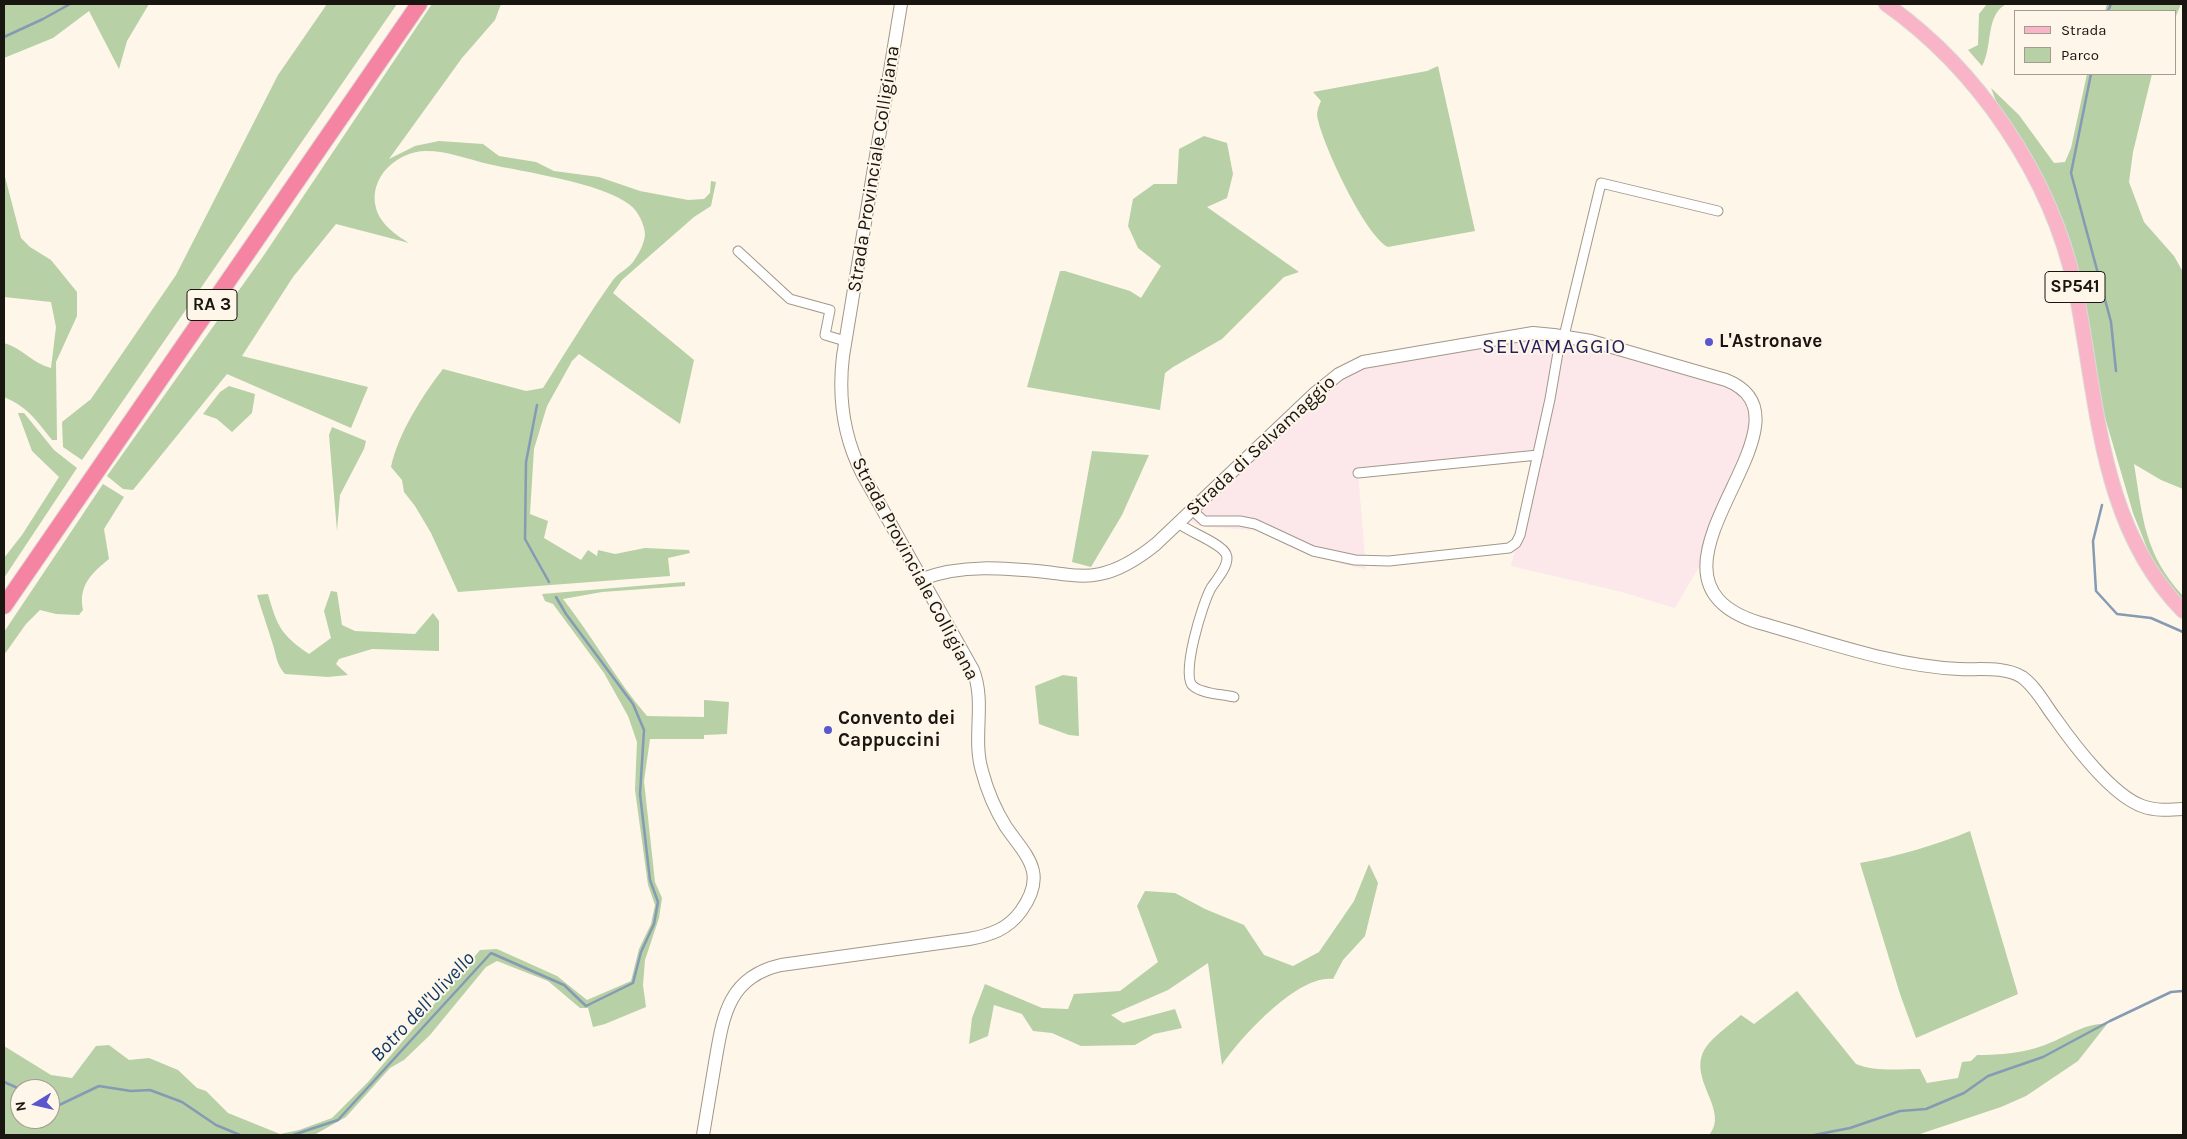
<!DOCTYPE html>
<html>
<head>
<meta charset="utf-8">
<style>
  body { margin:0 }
  #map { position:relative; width:2187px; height:1139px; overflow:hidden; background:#fef6e9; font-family:Karla,sans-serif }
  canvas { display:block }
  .frame { position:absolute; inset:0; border:5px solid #191510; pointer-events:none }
  .legend { position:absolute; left:2014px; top:10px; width:162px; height:65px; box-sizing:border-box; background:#fef6e9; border:1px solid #a29c92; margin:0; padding:6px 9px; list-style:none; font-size:15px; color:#191510 }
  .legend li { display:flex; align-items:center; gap:10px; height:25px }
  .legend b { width:25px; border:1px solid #a29c92 }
  .north { position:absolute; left:10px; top:1079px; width:50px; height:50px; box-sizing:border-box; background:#fef6e9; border:1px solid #a29c92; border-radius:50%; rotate:261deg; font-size:14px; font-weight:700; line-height:20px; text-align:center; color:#191510 }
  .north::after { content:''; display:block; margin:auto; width:18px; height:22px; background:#5a56ce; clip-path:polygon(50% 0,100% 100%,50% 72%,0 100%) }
</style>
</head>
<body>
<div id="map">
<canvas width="2187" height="1139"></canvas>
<div class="frame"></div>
<ul class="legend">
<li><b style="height:6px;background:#f9b5c7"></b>Strada</li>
<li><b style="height:14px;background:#b7d0a6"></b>Parco</li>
</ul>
<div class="north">N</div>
</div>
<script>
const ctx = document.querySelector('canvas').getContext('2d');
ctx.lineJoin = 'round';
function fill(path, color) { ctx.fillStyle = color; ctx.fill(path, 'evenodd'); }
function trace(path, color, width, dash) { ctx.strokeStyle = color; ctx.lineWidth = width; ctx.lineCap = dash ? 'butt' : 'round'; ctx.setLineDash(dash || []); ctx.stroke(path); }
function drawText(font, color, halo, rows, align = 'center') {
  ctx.font = font + ' Karla,sans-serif'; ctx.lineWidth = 4; ctx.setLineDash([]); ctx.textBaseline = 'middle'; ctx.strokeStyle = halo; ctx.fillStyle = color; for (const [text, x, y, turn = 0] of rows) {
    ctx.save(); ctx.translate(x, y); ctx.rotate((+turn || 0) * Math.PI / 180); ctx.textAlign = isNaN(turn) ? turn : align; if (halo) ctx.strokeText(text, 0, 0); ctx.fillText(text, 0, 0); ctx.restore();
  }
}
fill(new Path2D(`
  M1547 334 1720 378 1755 411 1706 555 1675 608 1618 591 1511 566 1537 455 1358 473 1366 569 1346 565 1308 553 1263 531 1199 526 1184 517 1345 370Z`), '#fce7eb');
fill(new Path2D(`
  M4 4H149L127 41 119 69 89 11 53 38 4 58Z
  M327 4H397L82 460 63 447 62 422 91 399 176 275 278 75Z
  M432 4H501L495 20 462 58 389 159 415 146 439 141 483 144 499 156 536 162 554 171 599 177 640 191 688 200 704 199 710 193 711 181 716 182 711 206 694 217 622 280 613 293 694 360 680 424 579 354 572 361 547 406 534 449 530 514 548 521 544 538 581 560 588 550 597 556 598 550 615 554 645 548 689 550 690 553 668 558 670 576 458 592 431 533 415 506 404 492 402 480 391 467C398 434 422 396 443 369L526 391 543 388C566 352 588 315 613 280 619 272 630 268 635 259 640 252 644 243 645 235 645 225 638 211 630 205 603 183 524 172 488 164 467 159 448 151 426 151 397 151 368 178 376 208 380 224 396 235 409 243L336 224 293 277 242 356 368 387 351 428 227 374 133 490 123 489 107 476 264 255Z
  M1987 4H2006C1985 16 1993 46 1982 66L1968 50 1978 45 1979 14Z
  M2107 4H2181L2176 16V11H2105Z
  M1438 66 1475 231 1388 247C1365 235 1324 147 1318 120 1316 113 1318 108 1321 101L1313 92 1427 71Z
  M2087 74H2152L2133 152 2129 182 2144 222 2174 256 2183 272V489L2161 480 2134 464C2143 519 2144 553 2183 596V601L2153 563 2133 513 2104 414 2082 289 2017 133 1997 104 1991 88 2019 115 2054 163 2065 162 2071 148Z
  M1204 136 1227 143 1233 174 1227 198 1207 207 1299 272 1284 277 1222 339 1173 367 1165 373 1160 410 1027 387 1060 271H1065L1130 291 1141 298 1161 266 1138 248 1128 226 1133 199 1154 184H1177L1179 149Z
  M4 173 21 238 30 247 51 260 77 292V316L56 362 57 440H52C36 420 28 407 4 397V343C22 348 32 363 51 368L56 327 51 302 4 297Z
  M229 386 255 394 252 413 232 432 217 419 203 414 220 392Z
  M18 413H24L54 450 77 468 4 578V558L22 535 59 477 32 451Z
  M332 427 366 441 364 449 340 495 337 531 329 435Z
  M1092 451 1149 455 1122 515 1091 567 1072 562Z
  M103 484 124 497 104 529 109 559C92 573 78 585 83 610L79 615 56 614 40 610 26 624 4 655V632Z
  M685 582V586L602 592 563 599C593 637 616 680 647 716L704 717V700L729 702 727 734 704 735V739H650L644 781 655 882 662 898 659 918 645 960 643 985 646 1007 605 1024 593 1027 588 1008H580L548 981 497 961 486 967 430 1035 404 1060 390 1068 346 1117 314 1135H4V1046L51 1075 72 1078 96 1046 109 1045 129 1060 149 1058 178 1070 197 1088 206 1091 228 1113 280 1134 299 1130 332 1118 368 1082 480 950 497 949 557 976 587 1000 631 981 639 949 651 924 655 905 648 885 635 790 637 742 628 716 604 673 553 604 545 601 542 594ZM20 1089H50V1119H20Z
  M331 591 337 592 342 625 355 631 415 634 433 613 439 621V651L372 649 339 659 336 664 348 675 328 677 285 674C276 663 277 658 273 645 268 628 262 612 257 595L268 594C277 626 281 635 309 654L331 638 324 611Z
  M1063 675 1077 677 1079 736 1069 735 1039 724 1035 686Z
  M1970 831 2018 994 1916 1038 1900 994 1860 863C1898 856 1934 846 1970 831Z
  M1369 864 1378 883 1365 936 1343 960 1333 979C1298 974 1240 1038 1222 1065L1208 963 1168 990 1111 1015 1123 1023 1175 1009 1182 1028 1154 1034 1135 1045 1081 1046 1052 1033 1033 1031 1022 1014 994 1005 988 1036 969 1044 972 1018 985 984 1042 1008 1068 1009 1074 994 1120 991 1158 962 1137 906 1145 891 1175 893 1205 909 1244 925 1264 955 1293 966 1319 952 1354 901Z
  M1797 991 1856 1064C1875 1072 1899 1069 1920 1069L1927 1083 1958 1078 1962 1062 1971 1061 1977 1055C2001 1055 2023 1053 2045 1045 2065 1038 2086 1022 2107 1024L2078 1061 2026 1096 2001 1107 1917 1135H1709C1731 1110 1685 1078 1706 1047 1715 1035 1730 1025 1741 1015L1754 1024Z`), '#b7d0a6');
trace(new Path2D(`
  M2108 11 2111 4
  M4 37 43 19 70 4
  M2091 74 2071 173 2111 322 2116 371
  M537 405 526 462 525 539 549 582
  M2102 505 2093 541 2096 591 2117 614 2151 618 2183 632
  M4 1082 20 1089
  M50 1106 53 1108 99 1086 131 1091 150 1090 182 1102 216 1125 240 1135
  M293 1135 338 1120 491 953 564 985 586 1006 633 983 641 952 654 924 658 902 650 880 640 794 644 730 633 704 566 614 556 597
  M1814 1135 1850 1128 1900 1111 1926 1109 1964 1093 1988 1076 2043 1057 2110 1021 2171 992 2183 991`), '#859ab3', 2.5);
const street = new Path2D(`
  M738 251 790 299 830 310 825 335 845 341
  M1564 336 1601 183 1718 211
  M1358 473 1538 455
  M1192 510 1204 521H1240L1255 524 1313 551 1355 560 1389 561 1509 548 1516 543 1520 535 1550 399 1561 335
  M1178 523C1189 532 1221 543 1226 554 1231 564 1216 580 1211 588 1203 602 1180 676 1193 686 1202 694 1222 694 1234 697`);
const secondary = new Path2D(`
  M922 579C962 564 1004 568 1046 572 1064 574 1082 578 1100 574 1120 570 1140 557 1156 544L1314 394 1339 374 1363 362 1533 333 1554 335 1591 341 1726 380C1831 422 1611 578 1760 623 1825 641 1892 666 1959 669 1979 670 2004 666 2022 677 2036 687 2045 705 2055 718 2074 745 2112 795 2142 806 2155 811 2170 810 2183 809
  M703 1135C707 1111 711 1087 715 1063 723 1016 728 977 781 965L969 939C991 935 1008 929 1021 911 1048 873 1027 857 1006 827 996 811 987 790 982 771 972 737 986 703 973 670L862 473C843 436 838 398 843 356L901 4`);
const primary = new Path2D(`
  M1886 4C1978 69 2051 176 2075 287 2098 399 2098 524 2183 611`);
const highway = new Path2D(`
  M4 606 419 4`);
trace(street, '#a19888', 11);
trace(secondary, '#a19888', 14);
trace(primary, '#dadad9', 16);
trace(highway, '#dadad9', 18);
trace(street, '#fff', 9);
trace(secondary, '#fff', 12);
trace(primary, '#f9b5c7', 14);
trace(highway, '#f584a2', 16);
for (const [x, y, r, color] of [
  [1709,342,5,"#5a56ce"],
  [828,730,5,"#5a56ce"]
]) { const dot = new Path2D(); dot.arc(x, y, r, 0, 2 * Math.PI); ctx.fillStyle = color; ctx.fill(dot); trace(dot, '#fef6e9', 2); }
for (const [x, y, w] of [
  [2075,287,60],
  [212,305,50]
]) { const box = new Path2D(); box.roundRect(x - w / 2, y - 15.5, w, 31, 4); ctx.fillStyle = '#fef6e9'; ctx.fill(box); trace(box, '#191510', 1); }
drawText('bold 18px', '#191510', null, [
  ["SP541",2075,287],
  ["RA 3",212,305]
]);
drawText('19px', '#191510', '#fef6e9', [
  ["Strada Provinciale Colligiana",874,169,-81],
  ["Strada di Selvamaggio",1261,446,-43],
  ["Strada Provinciale Colligiana",915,569,62]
]);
drawText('bold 19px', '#191510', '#fef6e9', [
  ["L'Astronave",1719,342],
  ["Convento dei",838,719],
  ["Cappuccini",838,741]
], 'left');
drawText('italic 20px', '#0c3866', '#fef6e9', [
  ["Botro dell'Ulivello",423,1007,-47]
]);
ctx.letterSpacing = '1px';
drawText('21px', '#221f59', '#fef6e9', [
  ["SELVAMAGGIO",1554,347]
]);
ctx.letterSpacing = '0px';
</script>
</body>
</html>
